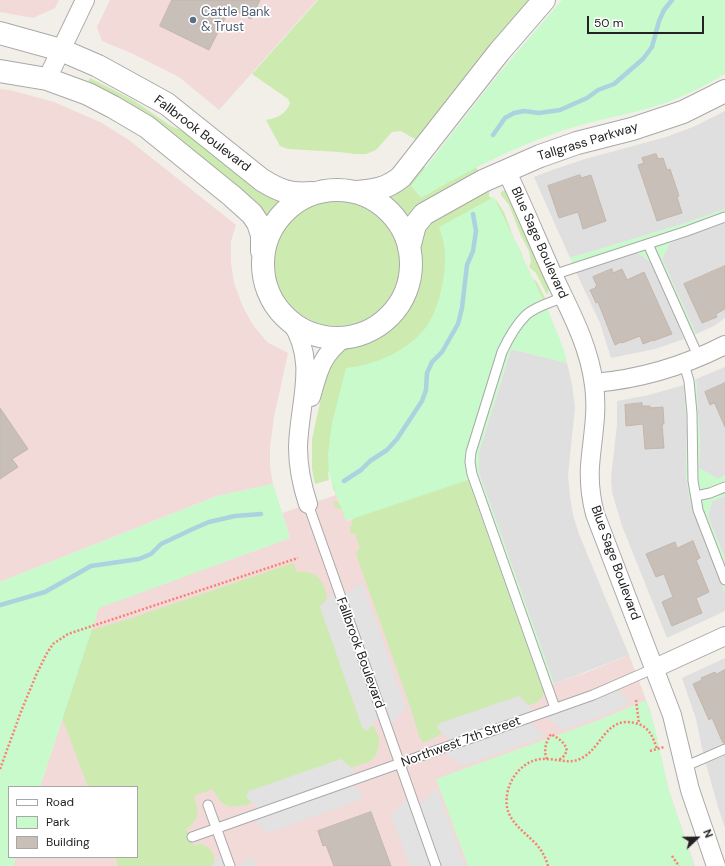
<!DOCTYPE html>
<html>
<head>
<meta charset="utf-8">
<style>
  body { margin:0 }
  #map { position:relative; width:725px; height:866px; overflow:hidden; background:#f2efe9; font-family:"DM Sans",sans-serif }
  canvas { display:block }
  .legend { position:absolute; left:8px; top:786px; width:130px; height:72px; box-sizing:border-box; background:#fff; border:1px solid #a7a7a7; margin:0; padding:5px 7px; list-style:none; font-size:12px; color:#222 }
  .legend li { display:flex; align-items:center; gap:8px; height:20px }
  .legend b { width:20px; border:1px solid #a7a7a7 }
  .north { position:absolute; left:677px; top:818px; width:40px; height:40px; -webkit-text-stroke:3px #fff; paint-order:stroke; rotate:68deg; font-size:11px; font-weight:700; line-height:16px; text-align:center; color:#222 }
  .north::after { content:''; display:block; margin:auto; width:14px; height:18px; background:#222; clip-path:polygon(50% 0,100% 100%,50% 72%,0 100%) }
  .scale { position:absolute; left:587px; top:16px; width:117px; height:18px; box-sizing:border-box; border:2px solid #222; border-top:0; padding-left:5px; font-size:12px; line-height:14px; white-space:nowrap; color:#222; -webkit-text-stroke:3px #fff; paint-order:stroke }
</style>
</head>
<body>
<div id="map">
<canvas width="725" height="866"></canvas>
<ul class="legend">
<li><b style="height:5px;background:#fff"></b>Road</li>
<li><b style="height:11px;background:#c8facc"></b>Park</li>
<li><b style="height:11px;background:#c7bfb8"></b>Building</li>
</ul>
<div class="north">N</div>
<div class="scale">50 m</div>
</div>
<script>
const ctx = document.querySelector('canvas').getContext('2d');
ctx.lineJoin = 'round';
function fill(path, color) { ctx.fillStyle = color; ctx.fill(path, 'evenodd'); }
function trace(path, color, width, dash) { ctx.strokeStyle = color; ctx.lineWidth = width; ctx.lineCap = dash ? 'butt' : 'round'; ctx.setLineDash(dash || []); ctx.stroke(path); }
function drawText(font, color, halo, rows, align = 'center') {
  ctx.font = font + ' "DM Sans",sans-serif'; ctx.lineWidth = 3.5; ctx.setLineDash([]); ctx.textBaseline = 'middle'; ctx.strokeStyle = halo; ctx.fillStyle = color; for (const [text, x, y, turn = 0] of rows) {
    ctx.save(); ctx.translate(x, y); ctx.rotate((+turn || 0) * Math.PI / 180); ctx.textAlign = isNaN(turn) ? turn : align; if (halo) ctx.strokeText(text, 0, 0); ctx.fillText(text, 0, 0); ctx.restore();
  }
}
fill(new Path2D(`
  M725 111V209L683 224 570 258 534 177 555 169 585 159 666 137 693 127Z
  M725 221V318L714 326 696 334 662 259 670 243Z
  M635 251 652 263 684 339 655 349 611 358 600 323 575 270Z
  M511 349 567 363 572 384 575 408 568 475 570 497 573 515 579 534 629 655 554 684 479 473V452Z
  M725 367V475L718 479 699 468 700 445 696 379Z
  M684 385 687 428 686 476 690 501 725 593V611L667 638 622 526 612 492 611 477 617 425V401L649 395Z
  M725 496V559L708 516 712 501Z
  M725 658V742L703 753 696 719 682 678Z
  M725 755V828L718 807 706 764Z`), '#e0dfdf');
fill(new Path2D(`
  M0 0H59L55 8 33 18 0 12Z
  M110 0H317L219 110 179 77 131 53 102 41 97 27Z
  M0 89 10 90 54 102 102 123 129 140 236 225 231 241V263L234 283 243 307 253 325 267 342 288 353 274 417 270 448V467L273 484 217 496 0 582Z
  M468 480 542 688 590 671 629 655 650 710 669 791 695 866H13L16 857H137V787H40L99 607 290 538 282 513 336 495 347 521Z`), '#f2dad9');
fill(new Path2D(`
  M318 0H536L418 141 401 131 392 132 376 150 366 154H355L339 152 288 149 280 146 266 120C277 118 286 114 290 103L288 99 252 74Z
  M90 78 110 88 133 100 171 126 192 135 280 202 266 219 87 84Z
  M474 164 479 172 408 219 401 210 388 197V196L423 166 429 169Z
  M489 190V196L494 200H496L504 212 514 239 521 252 523 258V265L347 510 336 508 333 502 337 501 342 507 333 488 330 467 328 473 329 480 315 484 312 469V439L328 366 349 342 370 336 383 329 396 318 404 308 412 296 419 270 418 245 422 228Z
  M505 190 546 281 549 289 547 295 536 273 529 267 531 262 529 251 521 236 509 205 501 195V192Z
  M273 261a65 65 0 1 1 130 0a65 65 0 1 1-130 0Z
  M532 278 537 282 545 298 530 305 468 447 544 693C539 702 539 702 529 705L519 696 441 723 437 727 442 734 423 743 419 736 411 709 357 557 356 552 360 549 355 533 350 534V528L354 516Z
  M293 563 297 572C316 570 325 580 327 599L320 607 367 731 371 726H374L379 738V744L377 752 374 758 368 762 354 767H350L341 759 246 796 251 801V804C230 808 223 810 213 789L194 796C198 811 201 817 187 829L193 845C194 845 199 844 200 844 210 845 219 858 212 866H118L115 857H137V787H88L43 667 81 633 129 619Z`), '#cdebb0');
fill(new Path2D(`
  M562 0H725V74C705 86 681 98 659 105 628 115 595 120 564 130 514 147 467 171 421 198L411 186 500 72Z
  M494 197 548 310 564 350 567 363 511 349 479 452V473L554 684 542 688 468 480 346 521 329 474 328 455 332 423 346 368C374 365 403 353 422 332 438 315 446 277 445 254 445 245 442 236 439 227Z
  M725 209V221L670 243 662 259 696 334 684 339 652 263 635 251 575 270 570 258 683 224Z
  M696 379 700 445 699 468 718 479 725 475V496L712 501 708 516 725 559V593L690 501 686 476 687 428 684 385Z
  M273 484 290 538 99 608 40 787H9V857H16L13 866H0V582L217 496Z
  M646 700 655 728 669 791 694 865 691 866H468L436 779 599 720Z
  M725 742V755L706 764 703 753Z`), '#c8facc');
fill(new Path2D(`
  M362 582 406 708 387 729 381 714 367 731 362 727 320 607 337 589 341 599Z
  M613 686 631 702 604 715 562 730 542 713Z
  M519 696 538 715 527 719 545 736 463 766 440 750 454 744 437 727 440 723Z
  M341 759 363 778 351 782 363 795 359 800 267 833 250 817 262 812 246 796 249 791Z
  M436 788 465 866H410L391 815 411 795 416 810Z
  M224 851 230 866H212L215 862Z
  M252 856 255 866H240Z`), '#e2e2e2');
trace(new Path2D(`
  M493 135 505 118 514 113 524 111 539 113 560 110 587 98 598 90 614 84 643 59 652 47 659 21 664 10 672 0
  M344 481 361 470 370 461 387 450 397 439 422 401 426 390 427 373 432 362 442 352 458 324 462 308 467 265 473 251 476 231 473 214
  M0 605 45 592 91 566 139 559 151 554 161 544 195 528 209 522 235 516 261 514`), '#aad3df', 4.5);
const building = new Path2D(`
  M172 0H260L251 19 230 8 209 50 160 26Z
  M656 154 658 159 663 158 667 170 670 169 679 196 677 197 682 213 657 221 638 165 644 163 642 158Z
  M580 175 581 178 591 175 606 221 583 229 578 212 559 218 548 186Z
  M725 266V309L716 314 717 317 702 323 684 284Z
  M612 269 613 273 622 269 627 280 644 272 672 334 653 341V340L643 344 640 336 622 343 621 342 615 345 598 302 596 303 590 290 596 288 595 287 597 286 593 277Z
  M725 383V427L715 404 714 403 710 405 705 392Z
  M642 403V406H650V408L663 407 664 424H662L664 448 645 449 643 424 626 426 625 405Z
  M0 408 28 449 12 459 18 467 0 479Z
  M693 541 700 558 696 560 709 592 696 598 702 613 672 626 662 602 673 597 664 574 656 577 646 554 675 542 677 548Z
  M725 670V743H723L712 718 709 720 693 684 702 680 701 678 715 672 716 674Z
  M371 812 391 866H334L326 845 323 846 318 831Z`);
fill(building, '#c7bfb8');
trace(building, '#c4b6ab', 1);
const service = new Path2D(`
  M648 244 699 358
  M553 275 687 231 725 217
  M684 364 689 381 692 413 693 481 698 510 725 580
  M696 496 710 493 725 487
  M308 504 436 866
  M555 708 472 474 470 462 471 452 502 352C508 339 516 325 526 315 536 306 552 302 564 297
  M684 767 725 749
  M208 805 230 866
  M192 837 593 695 655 668`);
const minor = new Path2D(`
  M47 79 85 0
  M506 170C523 205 537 240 553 275 570 311 589 345 594 385 598 413 592 439 590 466 589 483 591 499 595 514L672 715 690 790 716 866
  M291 322C318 362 299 403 298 447 298 467 302 486 308 504
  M594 383C641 379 684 366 725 345
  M311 397C319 369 321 356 345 337
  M655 668 725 636`);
const tertiary = new Path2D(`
  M0 33 61 50 98 66 167 104 262 180C280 191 290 195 312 193
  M0 71 47 79 88 94 113 107 147 127 232 196 252 214 258 223 262 235V251
  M263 264a74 74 0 1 1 148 0a74 74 0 1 1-148 0Z
  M357 192C376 190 386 189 401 177L499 52 544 0
  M409 248 415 225 424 214 483 181 540 156 577 143 632 129 683 112 725 91`);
trace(service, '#a9a9a9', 11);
trace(minor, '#a9a9a9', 20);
trace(tertiary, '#a9a9a9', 24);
trace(new Path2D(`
  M636 700 639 724
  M650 751 664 747
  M547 759C543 750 546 742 551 734 559 739 565 742 567 751L563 757 559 760
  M0 769 22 709 37 673 47 653 53 644 68 634 298 558
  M672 856 679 866
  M548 866C546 858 542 851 537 845 520 827 501 818 508 790 512 774 527 758 545 759 557 759 569 764 580 759 602 749 605 716 635 723 649 726 653 737 657 749`), '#fa8072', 2.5, [2, 2]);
trace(service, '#fff', 9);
trace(minor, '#fff', 18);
trace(tertiary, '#fff', 22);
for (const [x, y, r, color] of [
  [193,20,4,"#5c6f8a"]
]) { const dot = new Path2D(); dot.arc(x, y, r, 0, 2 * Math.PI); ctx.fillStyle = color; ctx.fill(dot); trace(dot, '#fff', 1.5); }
drawText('13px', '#4e5e75', '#fff', [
  ["Cattle Bank",201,13],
  ["& Trust",201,28]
], 'left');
drawText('13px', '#222', '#fff', [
  ["Fallbrook Boulevard",202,134,37],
  ["Tallgrass Parkway",588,142,-17],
  ["Blue Sage Boulevard",539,243,66],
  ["Blue Sage Boulevard",615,563,70],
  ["Fallbrook Boulevard",360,653,70],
  ["Northwest 7th Street",461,742,-20]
]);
</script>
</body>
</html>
